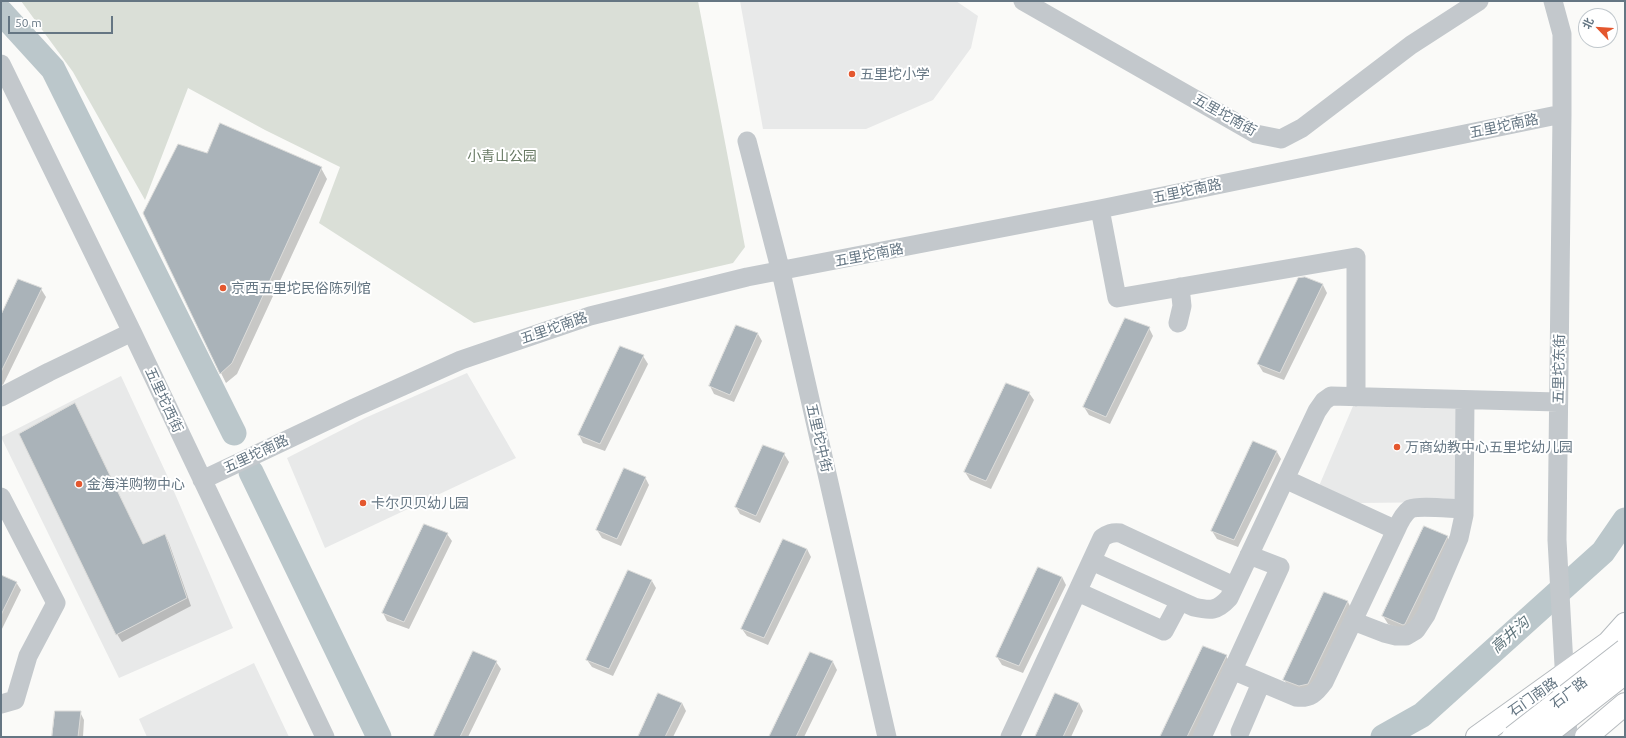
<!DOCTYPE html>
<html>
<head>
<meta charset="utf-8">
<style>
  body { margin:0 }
  #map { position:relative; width:1626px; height:738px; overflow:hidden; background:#fafaf8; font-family:Ubuntu,"Noto Sans SC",sans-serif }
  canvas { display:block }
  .frame { position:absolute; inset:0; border:2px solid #657683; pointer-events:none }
  .north { position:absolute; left:1578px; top:8px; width:40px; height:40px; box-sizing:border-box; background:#fff; border:1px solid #c1c8cd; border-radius:50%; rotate:295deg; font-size:11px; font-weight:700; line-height:16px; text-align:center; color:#657683 }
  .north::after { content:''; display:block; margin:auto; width:14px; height:18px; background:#e4572e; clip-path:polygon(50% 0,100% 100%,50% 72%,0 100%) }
  .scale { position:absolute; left:8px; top:16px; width:105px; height:18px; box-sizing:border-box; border:2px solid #657683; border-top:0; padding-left:5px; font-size:12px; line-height:14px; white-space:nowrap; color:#657683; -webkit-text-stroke:3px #fff; paint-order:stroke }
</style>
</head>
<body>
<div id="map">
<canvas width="1626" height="738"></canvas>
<div class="frame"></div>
<div class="north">北</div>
<div class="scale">50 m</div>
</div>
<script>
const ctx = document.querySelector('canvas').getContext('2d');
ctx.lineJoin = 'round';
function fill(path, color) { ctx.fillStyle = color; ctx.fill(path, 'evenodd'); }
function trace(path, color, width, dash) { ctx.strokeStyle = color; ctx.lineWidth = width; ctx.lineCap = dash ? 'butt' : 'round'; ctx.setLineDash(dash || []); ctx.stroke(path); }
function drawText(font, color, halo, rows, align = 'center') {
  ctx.font = font + ' Ubuntu,"Noto Sans SC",sans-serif'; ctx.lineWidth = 4; ctx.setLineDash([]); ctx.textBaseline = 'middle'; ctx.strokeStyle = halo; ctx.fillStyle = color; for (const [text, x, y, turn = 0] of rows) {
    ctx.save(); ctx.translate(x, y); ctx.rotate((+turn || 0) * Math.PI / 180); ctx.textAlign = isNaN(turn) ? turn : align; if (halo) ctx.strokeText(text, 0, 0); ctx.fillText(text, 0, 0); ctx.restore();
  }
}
fill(new Path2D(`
  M740 1H956L978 16 971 48 933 100 866 129H763Z
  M467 373 516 458 325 548 287 458 365 418Z
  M121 376 166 473 233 628 119 678 1 437Z
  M1353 406 1458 409 1457 502 1357 503 1319 486Z
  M254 663 289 737H147L139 719Z`), '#e8e9e9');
fill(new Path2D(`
  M21 1H698L745 247 733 263 474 323 319 223 340 167 265 130 188 88 145 200 73 72Z`), '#dadfd7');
fill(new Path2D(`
  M221 125 321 168 327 179 237 374 226 383 221 373 207 154Z
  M1305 278 1323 285 1327 293 1284 380 1263 372 1258 364Z
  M41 289 46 297 3 385 1 384V317Z
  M1149 328 1153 336 1110 424 1089 415 1084 407Z
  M758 334 762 341 734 402 714 394 710 386Z
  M643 356 648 364 605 451 583 443 579 435Z
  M1029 393 1034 400 991 489 970 480 965 472Z
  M75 404 143 545 165 535 169 543 191 606 122 642 117 634Z
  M1254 443 1277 452 1281 459 1238 547 1217 539 1212 531Z
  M784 454 789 462 760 523 740 514 736 507Z
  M645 477 649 485 621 546 602 538 597 530Z
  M447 534 452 541 409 629 387 621 383 613Z
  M1447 537 1452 544 1408 632 1388 624 1383 616Z
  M807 549 811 557 768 645 747 636 742 629Z
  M1 576 16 582 21 590 1 631Z
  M1062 577 1066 585 1023 673 1002 665 997 657Z
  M652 581 656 588 613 676 592 667 587 660Z
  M1325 593 1348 602 1352 610 1312 692 1288 687 1284 679Z
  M810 653 833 662 837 670 804 737H770Z
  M1226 656 1231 664 1195 737H1163Z
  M496 662 501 669 468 737H434Z
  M682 703 686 711 673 737H639Z
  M1079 703 1083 711 1071 737H1036Z
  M80 712 84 720 83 737H53Z`), '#0003');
trace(new Path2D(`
  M1 12 53 69 234 433
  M251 472 379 737
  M1383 737 1422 715 1603 552 1625 520`), '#bbc7cb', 25);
const building = new Path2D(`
  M220 123 322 167 232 363 220 374 143 213 178 144 207 153Z
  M1305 277 1323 284 1280 373 1257 364 1298 278Z
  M18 279 42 288 1 372V315Z
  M1125 318 1150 327 1106 417 1083 407Z
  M736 325 758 333 730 395 709 386Z
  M620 346 644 355 600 444 578 435Z
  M1006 383 1030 392 986 481 964 472Z
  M75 403 143 544 165 534 187 598 116 635 19 434Z
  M1253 441 1277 451 1234 540 1211 531Z
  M763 445 785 453 756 516 735 507Z
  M624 468 646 477 617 539 596 530Z
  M424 524 448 533 404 622 382 613Z
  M1424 526 1448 536 1405 624 1403 625 1382 616Z
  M783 539 807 549 764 638 741 629Z
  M1038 567 1062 577 1019 666 996 657Z
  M628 570 652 580 609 669 586 660Z
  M1 575 17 582 1 615Z
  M1324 592 1348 601 1308 684 1299 686 1283 680Z
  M1203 646 1227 655 1187 737H1160Z
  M473 651 497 661 460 737H433Z
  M810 652 833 661 796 737H769Z
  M658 693 682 703 665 737H638Z
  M1055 693 1079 703 1063 737H1035Z
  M55 711H81L78 737H52Z`);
fill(building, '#aab3b9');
trace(building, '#dcdcda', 1);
const major = new Path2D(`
  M1477 737 1608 643 1625 624
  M1586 737 1625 704`);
trace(major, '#b5babe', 24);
trace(new Path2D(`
  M1023 1 1256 134 1281 139 1302 128 1411 45 1479 1
  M1553 1 1562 34V114L1557 540 1568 737
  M1 64 132 332 325 737
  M747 141 781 272 887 737
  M1100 209 1117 298 1356 257V397
  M1178 323 1182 306 1180 287
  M1 397 49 372 132 332
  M202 480 354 408 461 360 590 316 747 277 1100 209 1562 114
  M1 497 56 603 28 656 15 700 1 704
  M1396 530C1399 523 1403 514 1410 509 1419 505 1453 509 1464 509
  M1092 561 1194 607C1211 611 1217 611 1229 598L1317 411 1324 401 1331 396 1558 402
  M1078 592 1164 631 1180 601
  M1353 621 1384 633 1396 636H1406L1416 630 1426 615 1459 538 1464 515 1465 400
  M1232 670 1296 697C1310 699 1316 693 1324 682L1396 530 1285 479
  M1240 732 1261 683
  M1010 737 1102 538C1108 534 1112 532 1120 533L1234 586
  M1202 737 1280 567 1249 555`), '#c3c8cc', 19);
trace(major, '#fff', 22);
const majorBridge = new Path2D(`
  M1513 737 1625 650
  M1543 737 1625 673`);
trace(majorBridge, '#b5babe', 24, []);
trace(majorBridge, '#fff', 22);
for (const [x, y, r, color] of [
  [852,74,4,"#e4572e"],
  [223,288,4,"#e4572e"],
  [1397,447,4,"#e4572e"],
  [79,484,4,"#e4572e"],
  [363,503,4,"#e4572e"]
]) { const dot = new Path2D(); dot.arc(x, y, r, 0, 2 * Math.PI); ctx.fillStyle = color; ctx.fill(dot); trace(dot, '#fff', 1.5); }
drawText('14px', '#657683', '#fff', [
  ["五里坨小学",860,74],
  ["京西五里坨民俗陈列馆",231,288],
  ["万商幼教中心五里坨幼儿园",1405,447],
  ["金海洋购物中心",87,484],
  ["卡尔贝贝幼儿园",371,503]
], 'left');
drawText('14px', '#657683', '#fff', [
  ["五里坨南街",1225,115,29],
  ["五里坨南路",1504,126,-12],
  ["五里坨南路",1187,191,-12],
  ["五里坨南路",869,255,-11],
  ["五里坨南路",554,328,-19],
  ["五里坨东街",1559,369,-89],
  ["五里坨西街",164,400,65],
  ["五里坨中街",819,438,77],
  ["五里坨南路",256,454,-25],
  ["石广路",1569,693,-38],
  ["石门南路",1533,697,-35]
]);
drawText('14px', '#687a64', '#fff', [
  ["小青山公园",502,156]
]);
drawText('italic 15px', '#60757c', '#fff', [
  ["高井沟",1510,635,-42]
]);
</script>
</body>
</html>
